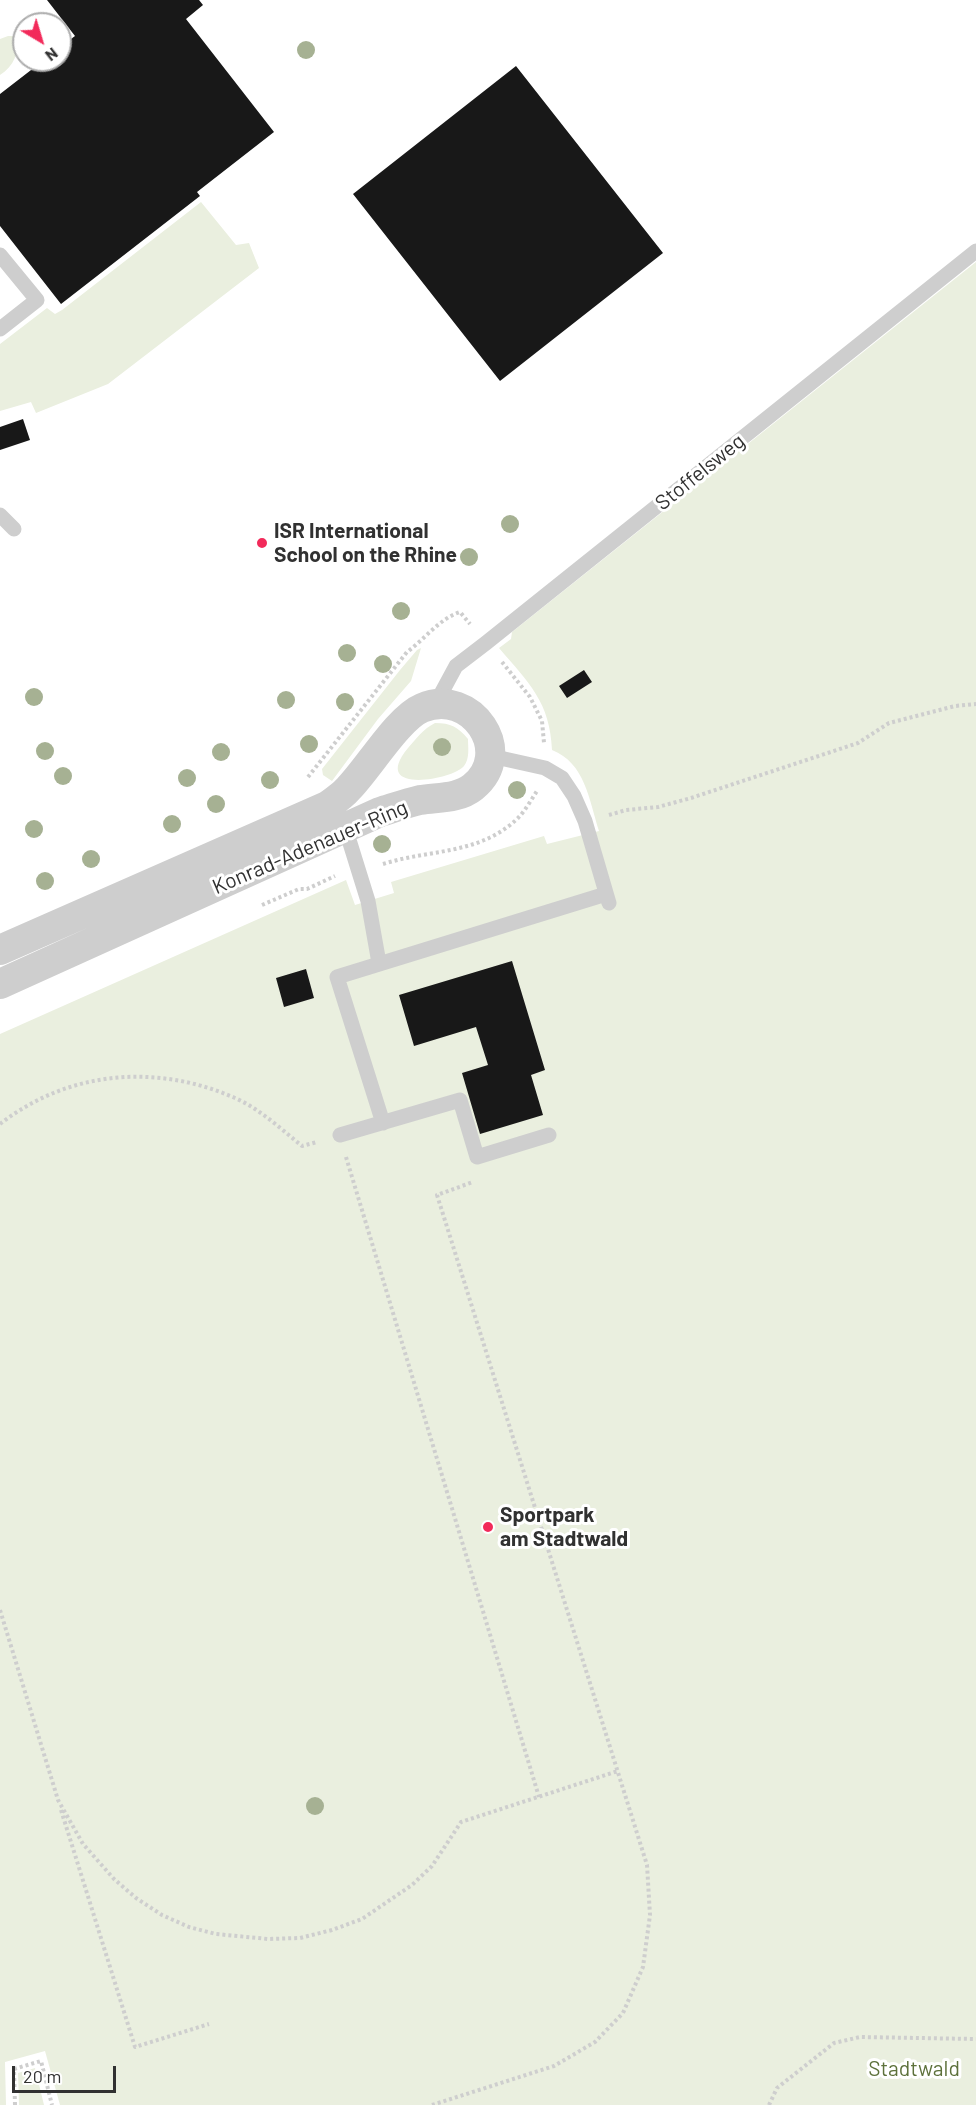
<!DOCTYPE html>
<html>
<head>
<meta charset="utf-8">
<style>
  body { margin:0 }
  #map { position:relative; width:976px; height:2105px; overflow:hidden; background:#fff; font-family:Barlow,sans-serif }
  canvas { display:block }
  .north { position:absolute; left:12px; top:12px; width:60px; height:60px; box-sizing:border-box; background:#fff; border:2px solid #adadad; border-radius:50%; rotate:142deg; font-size:16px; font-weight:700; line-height:24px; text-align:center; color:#313131 }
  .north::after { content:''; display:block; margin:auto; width:21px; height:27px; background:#f22a5a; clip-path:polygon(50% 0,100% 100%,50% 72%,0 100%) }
  .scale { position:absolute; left:12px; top:2066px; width:104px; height:27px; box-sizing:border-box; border:3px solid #313131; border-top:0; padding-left:8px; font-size:18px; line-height:21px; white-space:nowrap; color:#313131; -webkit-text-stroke:4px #fff; paint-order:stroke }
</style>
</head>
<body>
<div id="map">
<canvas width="976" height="2105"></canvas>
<div class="north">N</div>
<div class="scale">20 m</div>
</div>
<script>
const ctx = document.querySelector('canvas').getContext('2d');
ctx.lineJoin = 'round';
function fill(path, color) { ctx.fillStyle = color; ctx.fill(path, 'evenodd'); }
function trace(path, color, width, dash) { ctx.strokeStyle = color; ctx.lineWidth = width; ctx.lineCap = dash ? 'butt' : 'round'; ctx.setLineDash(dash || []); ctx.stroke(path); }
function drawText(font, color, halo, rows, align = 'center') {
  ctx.font = font + ' Barlow,sans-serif'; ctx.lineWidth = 6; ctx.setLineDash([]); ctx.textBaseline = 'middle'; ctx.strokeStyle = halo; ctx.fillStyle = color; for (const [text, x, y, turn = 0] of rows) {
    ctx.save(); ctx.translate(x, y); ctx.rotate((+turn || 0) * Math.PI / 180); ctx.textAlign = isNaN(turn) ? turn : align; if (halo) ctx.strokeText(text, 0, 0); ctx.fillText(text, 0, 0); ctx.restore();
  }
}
fill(new Path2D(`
  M8 36H18C19 53 14 66 0 75V39Z
  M201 202 236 245 249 243 259 268 108 384 36 413 31 402 0 411V344L47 308 55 314 62 310Z
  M976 262V2105H60L45 2051 5 2062 6 2105H0V1034L346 880 355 905 394 893 391 882 544 836 547 844 599 831C589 799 585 763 552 750 550 702 529 683 499 648L511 639 512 632Z
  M421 648 411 681 378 719 332 781 323 775 322 769 400 670 417 650Z
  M435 723C451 723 458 727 468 739 468 748 470 758 464 766 453 780 369 795 408 748 417 738 423 729 435 723Z
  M35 2068 44 2105H19L18 2073Z`), '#eaefdf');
fill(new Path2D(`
  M47 0H199L203 5 186 19 274 132 197 192 200 196 61 304 0 226V94L44 60H60V47L75 36Z
  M516 66 663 253 500 381 353 194Z
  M23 419 30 440 0 450V427Z
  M584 670 592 682 567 698 559 686Z
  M512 961 545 1070 531 1075 543 1115 480 1134 462 1073 488 1065 476 1027 414 1046 399 995Z
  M306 969 314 998 284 1007 276 978Z`), '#181818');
trace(new Path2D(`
  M502 662 530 697 542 721 544 743
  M308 777 407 652C425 639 439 619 460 612L470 624
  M609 815 626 810 658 807 691 798 858 743 889 723 955 706 976 704
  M383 864C430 849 480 855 518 818 525 811 531 800 537 791
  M262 905 299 889H307L335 876
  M0 1124C68 1071 156 1063 235 1098 260 1109 281 1129 302 1146L317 1142
  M346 1157 539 1797
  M0 1610 58 1800 83 1844 114 1879 136 1898 162 1915 189 1927 216 1934 268 1939 300 1938 332 1930 362 1919 412 1885 432 1866 461 1822 618 1771
  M61 1810 135 2047 209 2024
  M15 2105 14 2069 41 2061 52 2105
  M432 2105 554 2066 595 2042 623 2013 643 1967 650 1915 647 1865 437 1195 473 1182
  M769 2105 777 2088 834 2043 860 2037 976 2039`), '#cecece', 4, [3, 3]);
trace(new Path2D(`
  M0 255 37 300 0 329
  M0 515 14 529
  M436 703 456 666 486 643 976 251
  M491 756 545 768 562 778 574 796 585 821 609 903
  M342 824 345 827 368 901 379 963
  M383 1123 337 977 606 894
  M340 1135 460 1100 477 1157 549 1135`), '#cecece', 15);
trace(new Path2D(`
  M0 950 327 806C334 801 342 796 348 789 368 769 398 718 422 708 471 687 516 752 473 787 458 799 438 797 420 800 407 803 393 808 380 812L0 984`), '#cecece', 30);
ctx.fillStyle = '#a6b193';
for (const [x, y] of [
  [306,50],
  [510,524],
  [469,557],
  [401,611],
  [347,653],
  [383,664],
  [34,697],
  [286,700],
  [345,702],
  [309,744],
  [442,747],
  [45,751],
  [221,752],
  [63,776],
  [187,778],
  [270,780],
  [517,790],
  [216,804],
  [172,824],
  [34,829],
  [382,844],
  [91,859],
  [45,881],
  [315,1806]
]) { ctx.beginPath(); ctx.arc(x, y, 9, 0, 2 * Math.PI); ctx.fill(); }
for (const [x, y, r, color] of [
  [262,543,6,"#f22a5a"],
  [488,1527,6,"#f22a5a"]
]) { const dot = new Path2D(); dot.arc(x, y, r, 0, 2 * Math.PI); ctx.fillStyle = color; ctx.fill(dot); trace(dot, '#fff', 2); }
drawText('21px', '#313131', '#fff', [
  ["Stoffelsweg",700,472,-39],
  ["Konrad-Adenauer-Ring",310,847,-23]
]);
drawText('bold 21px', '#313131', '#fff', [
  ["ISR International",274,531],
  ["School on the Rhine",274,555],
  ["Sportpark",500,1515],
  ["am Stadtwald",500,1539]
], 'left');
drawText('21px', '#5d713b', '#fff', [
  ["Stadtwald",914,2069]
]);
</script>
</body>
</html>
